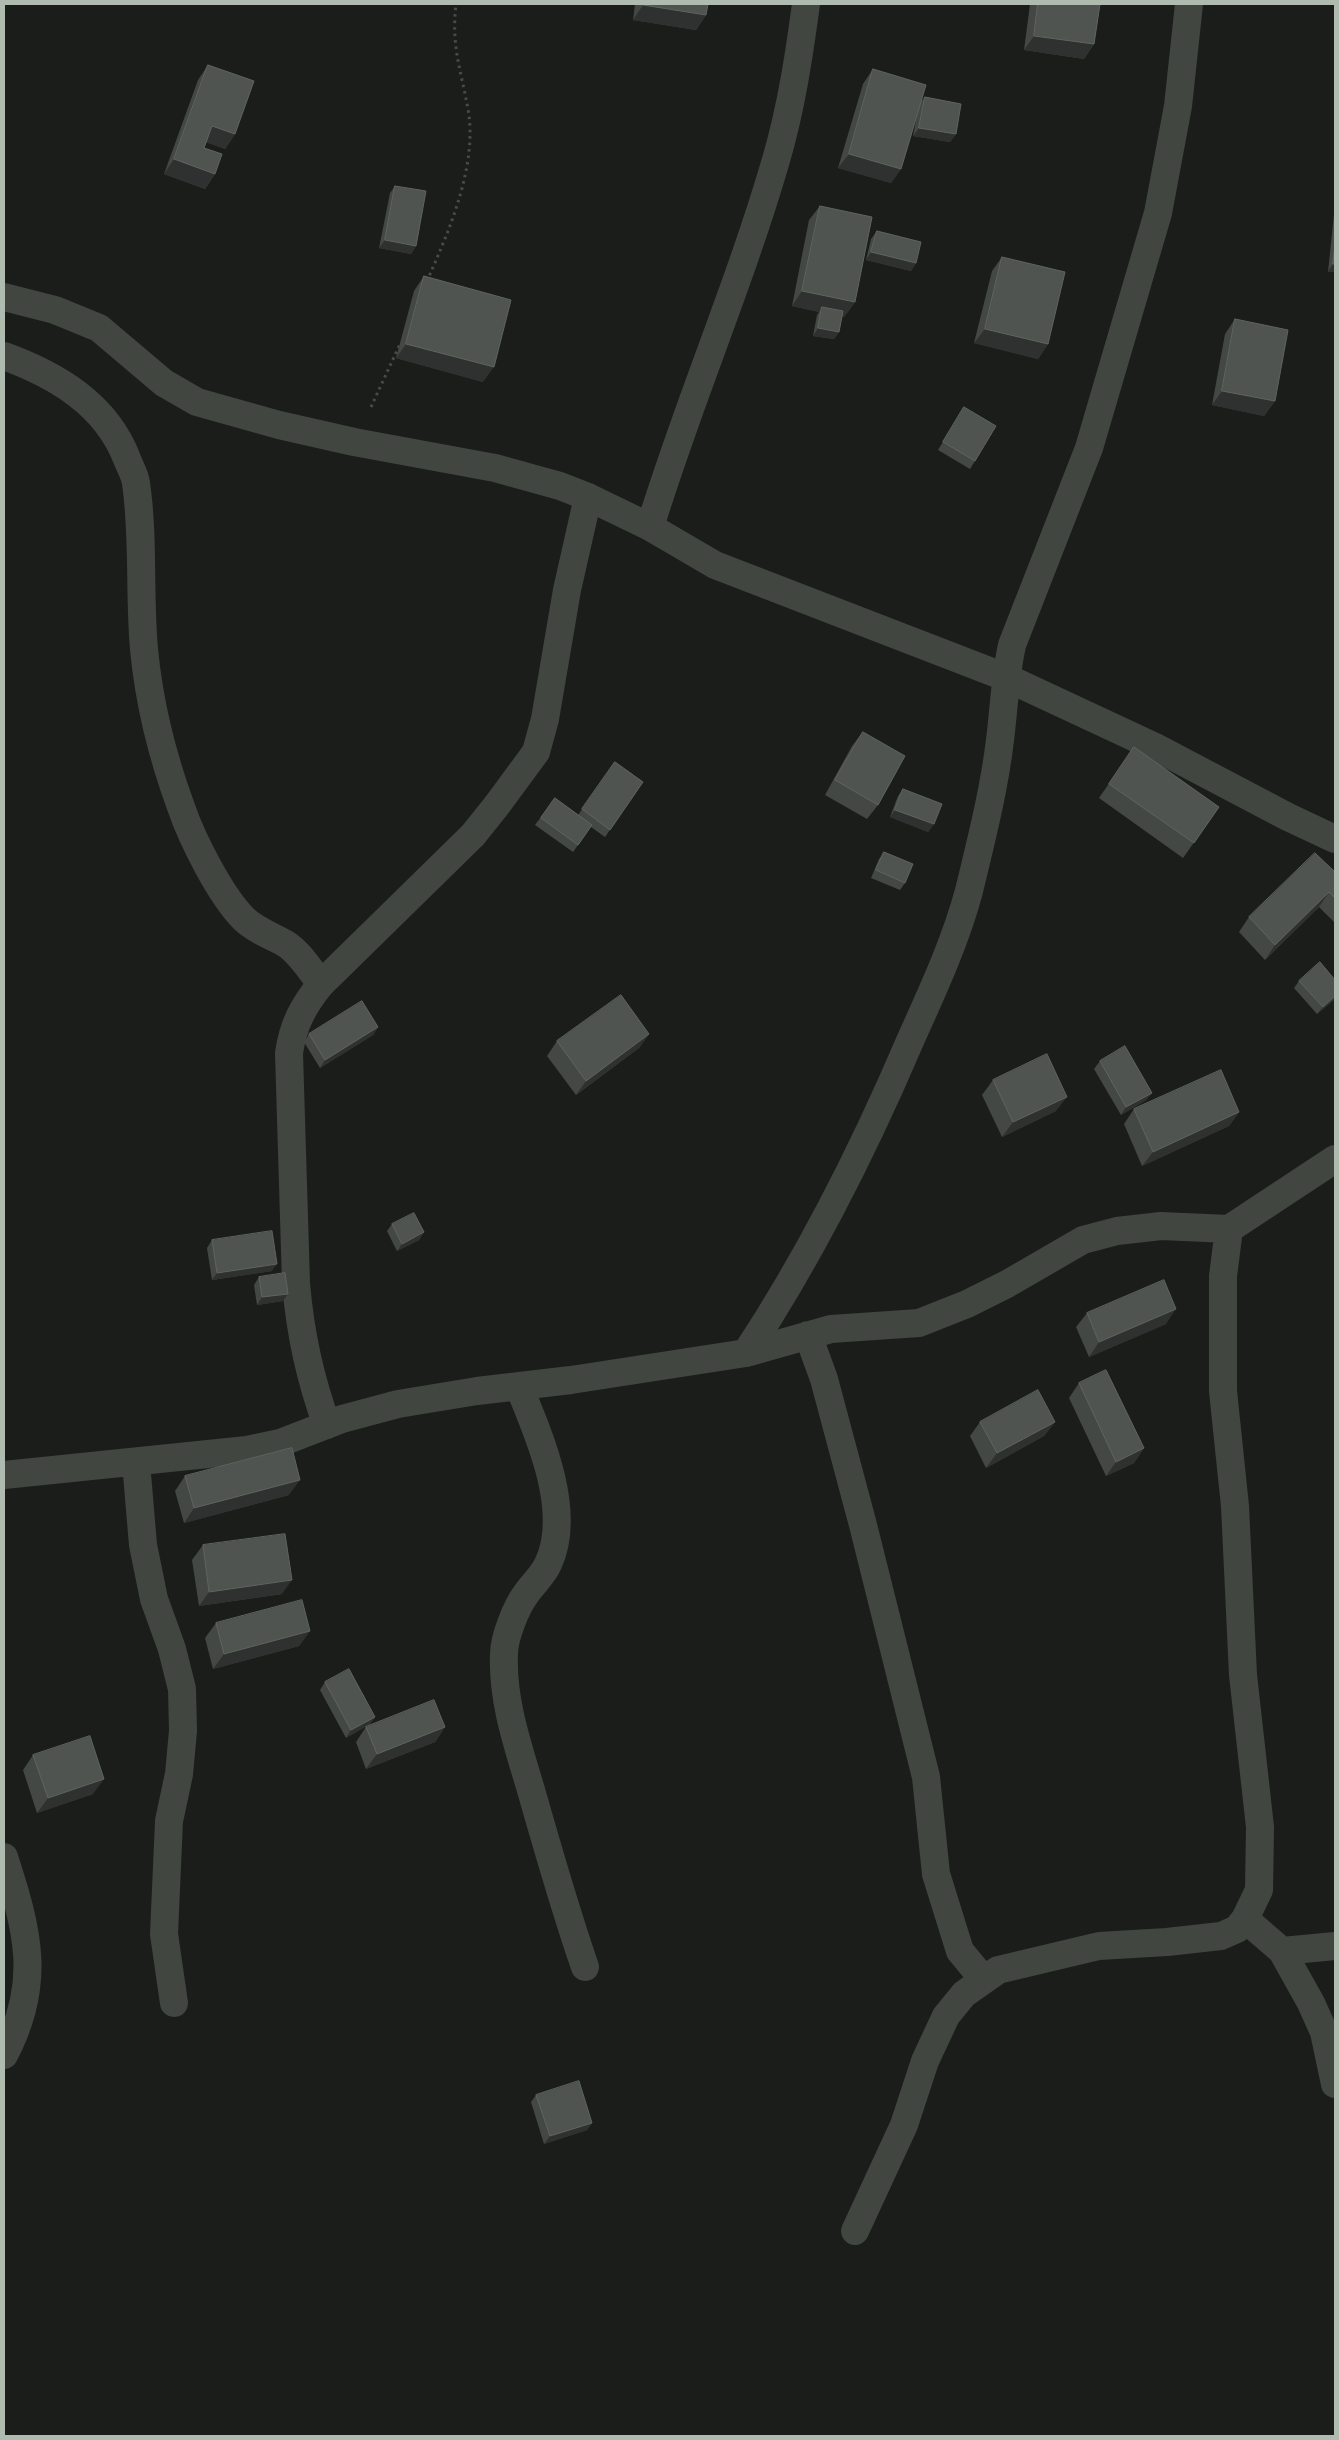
<!DOCTYPE html>
<html>
<head>
<meta charset="utf-8">
<style>
  body { margin:0 }
  #map { position:relative; width:1339px; height:2440px; overflow:hidden; background:#1b1d1b; font-family:Inter,sans-serif }
  canvas { display:block }
  .frame { position:absolute; inset:0; border:5px solid #b0bbaf; pointer-events:none }
</style>
</head>
<body>
<div id="map">
<canvas width="1339" height="2440"></canvas>
<div class="frame"></div>
</div>
<script>
const ctx = document.querySelector('canvas').getContext('2d');
ctx.lineJoin = 'round';
function trace(path, color, width, dash) { ctx.strokeStyle = color; ctx.lineWidth = width; ctx.lineCap = dash ? 'butt' : 'round'; ctx.setLineDash(dash || []); ctx.stroke(path); }
function fill(path, color) { ctx.fillStyle = color; ctx.fill(path, 'evenodd'); }
trace(new Path2D(`
  M427 281C449 231 478 165 468 109 461 70 451 46 456 4
  M371 407 400 344`), '#474d46', 3, [2.5, 4]);
trace(new Path2D(`
  M4 297 55 310 99 328 164 383 197 402 279 425 354 442 495 468 560 486 588 497 650 527 715 565 1005 677 1155 747 1288 817 1335 839
  M4 356C56 375 106 404 127 459 130 467 135 475 136 483 144 538 139 594 144 649 149 702 163 758 181 807 192 839 220 895 244 919 255 930 272 936 286 944 300 953 310 970 321 984
  M650 527C688 403 740 284 776 160 791 109 799 56 806 4
  M808 1335 824 1379 863 1525 926 1777 936 1874 960 1951 984 1980
  M746 1353C812 1253 863 1151 910 1041 932 992 955 943 969 891 981 841 994 791 1000 740 1004 708 1005 677 1012 645L1089 448 1158 213 1178 106 1189 4
  M519 1387C539 1435 573 1512 548 1564 543 1575 533 1584 526 1594 516 1607 504 1638 504 1654 502 1701 518 1746 531 1790 548 1850 565 1909 585 1967
  M327 1425C310 1379 300 1332 296 1283L289 1053C293 1025 303 1006 321 984L473 835 497 805 536 752 545 719 567 590 588 497
  M136 1462 143 1545 154 1599 172 1649 182 1689 183 1731 179 1774 169 1821 164 1934 174 2003
  M4 1475 247 1450 280 1443 342 1419 398 1404 477 1391 571 1380 746 1353 831 1329 919 1323 967 1304 1007 1284 1083 1240 1117 1231 1161 1226 1229 1229 1335 1159
  M4 1857C28 1931 42 1983 4 2055
  M1245 1919 1282 1951 1311 2003 1324 2032 1335 2084
  M1282 1951 1335 1946
  M855 2231 904 2125 925 2061 946 2016 964 1994 998 1970 1099 1946 1167 1942 1221 1936 1237 1929 1245 1919 1259 1890 1260 1827 1243 1675 1235 1506 1223 1391V1276L1229 1229`), '#414641', 28);
fill(new Path2D(`
  M635 4H708L706 15 696 30 633 20Z
  M1030 4H1100L1094 44 1084 59 1024 50Z
  M208 65 235 134 225 149 206 142 204 148 215 174 205 189 164 174 198 80Z
  M873 69 920 103 925 97 956 134 950 142 913 136 918 110 901 169 891 183 838 168 863 84Z
  M395 186 416 246 411 254 379 248 390 193Z
  M820 206 855 302 844 317H842L839 332 834 339 813 336 817 315 819 312 792 306 809 220Z
  M1335 212V272H1328L1334 214Z
  M877 231 916 263 911 271 866 260 871 239Z
  M1002 257 1048 344 1038 359 974 343 992 271Z
  M424 276 483 382 396 358 414 291Z
  M1235 319 1275 401 1264 416 1212 405 1225 334Z
  M964 407 975 461 970 469 938 450Z
  M863 732 878 805 867 819 825 795 852 746Z
  M1134 747 1219 807 1183 858 1099 798Z
  M615 762 643 782 605 837 591 827 573 852 535 825 555 798 578 815Z
  M903 789 934 824 928 832 890 817 898 796Z
  M884 852 905 883 900 890 871 878 879 859Z
  M1335 872V923L1319 907 1265 960 1239 932 1249 917Z
  M1335 980V999L1317 1014 1294 988 1299 981Z
  M378 1027 373 1035 320 1068 304 1042 309 1034Z
  M649 1034 639 1048 576 1095 547 1056 557 1041Z
  M1100 1061 1152 1093 1146 1100 1121 1115 1094 1069Z
  M993 1080 1056 1111 1002 1137 982 1095Z
  M1134 1109 1239 1112 1229 1126 1142 1166 1124 1124Z
  M392 1224 424 1232 419 1240 397 1251 387 1231Z
  M212 1240 272 1271 212 1280 207 1248Z
  M259 1277 283 1301 257 1305 254 1285Z
  M1087 1313 1166 1324 1089 1357 1076 1327Z
  M1079 1383 1144 1448 1134 1463 1106 1476 1069 1398Z
  M980 1422H1055L1044 1436 986 1468 970 1436Z
  M185 1476 289 1495 184 1523 175 1491Z
  M203 1545 282 1594 199 1606 192 1560Z
  M216 1623 310 1631 299 1646 213 1669 205 1638Z
  M325 1682 375 1717 370 1724 346 1738 320 1690Z
  M366 1727H445L435 1742 366 1769 356 1742Z
  M33 1755 93 1794 37 1813 23 1770Z
  M536 2095 592 2123 587 2130 544 2144 531 2102Z`), '#434844');
fill(new Path2D(`
  M643 5 706 15 696 30 633 20Z
  M1034 36 1094 44 1084 59 1024 50Z
  M212 126 235 134 225 149 202 141Z
  M919 128 956 134 950 142 913 136Z
  M849 154 901 169 891 183 838 168Z
  M174 159 215 174 205 189 164 174Z
  M385 240 416 246 411 254 379 248Z
  M871 252 916 263 911 271 866 260Z
  M1333 264H1335V272H1328Z
  M802 291 855 302 844 317 821 312 822 307 819 312 792 306Z
  M818 328 839 332 834 339 813 336Z
  M985 329 1048 344 1038 359 974 343Z
  M406 344 494 367 483 382 396 358Z
  M1222 391 1275 401 1264 416 1212 405Z
  M895 810 934 824 928 832 890 817Z
  M1329 892 1319 907 1265 960 1275 945Z
  M1335 996V999L1317 1014 1323 1007Z
  M378 1027 373 1035 320 1068 325 1060Z
  M649 1034 639 1048 576 1095 586 1081Z
  M1152 1093 1146 1100 1121 1115 1126 1107Z
  M1067 1097 1056 1111 1002 1137 1013 1122Z
  M1239 1112 1229 1126 1142 1166 1153 1152Z
  M424 1232 419 1240 397 1251 402 1244Z
  M277 1264 272 1271 212 1280 217 1273Z
  M288 1294 283 1301 257 1305 262 1297Z
  M1176 1309 1166 1324 1089 1357 1099 1342Z
  M1055 1422 1044 1436 986 1468 997 1453Z
  M1144 1448 1134 1463 1106 1476 1116 1462Z
  M300 1480 289 1495 184 1523 194 1508Z
  M292 1580 282 1594 199 1606 209 1592Z
  M310 1631 299 1646 213 1669 224 1654Z
  M375 1717 370 1724 346 1738 351 1730Z
  M445 1727 435 1742 366 1769 377 1754Z
  M104 1779 93 1794 37 1813 48 1798Z
  M592 2123 587 2130 544 2144 550 2136Z`), '#2e312f');
const building = new Path2D(`
  M643 4H708L706 15 643 5Z
  M1038 4H1100L1094 44 1034 36Z
  M208 65 254 81 235 134 212 126 204 148 222 154 215 174 174 159Z
  M873 69 926 85 901 169 849 154Z
  M925 97 961 104 956 134 919 128Z
  M395 186 426 191 416 246 385 240Z
  M820 206 872 217 855 302 802 291Z
  M877 231 921 242 916 263 871 252Z
  M1335 246V264H1333Z
  M1002 257 1065 272 1048 344 985 329Z
  M424 276 511 300 494 367 406 344Z
  M822 307 843 311 839 332 818 328Z
  M1235 319 1288 330 1275 401 1222 391Z
  M964 407 996 426 975 461 943 442Z
  M863 732 905 756 878 805 835 780Z
  M1134 747 1219 807 1194 843 1109 784Z
  M615 762 643 782 610 830 582 809Z
  M903 789 942 804 934 824 895 810Z
  M555 798 592 825 578 845 541 818Z
  M884 852 913 864 905 883 876 870Z
  M1315 853 1335 872V898L1329 892 1275 945 1249 917Z
  M1320 962 1335 980V996L1323 1007 1299 981Z
  M621 995 649 1034 586 1081 557 1041Z
  M362 1001 378 1027 325 1060 309 1034Z
  M1125 1046 1152 1093 1126 1107 1100 1061Z
  M1047 1054 1067 1097 1013 1122 993 1080Z
  M1221 1070 1239 1112 1153 1152 1134 1109Z
  M414 1213 424 1232 402 1244 392 1224Z
  M272 1231 277 1264 217 1273 212 1240Z
  M285 1273 288 1294 262 1297 259 1277Z
  M1164 1280 1176 1309 1099 1342 1087 1313Z
  M1106 1370 1144 1448 1116 1462 1079 1383Z
  M1038 1390 1055 1422 997 1453 980 1422Z
  M292 1448 300 1480 194 1508 185 1476Z
  M285 1534 292 1580 209 1592 203 1545Z
  M302 1600 310 1631 224 1654 216 1623Z
  M349 1669 375 1717 351 1730 325 1682Z
  M434 1700 445 1727 377 1754 366 1727Z
  M90 1736 104 1779 48 1798 33 1755Z
  M579 2081 592 2123 550 2136 536 2095Z`);
fill(building, '#4f5450');
trace(building, '#5e645e', 1);
</script>
</body>
</html>
